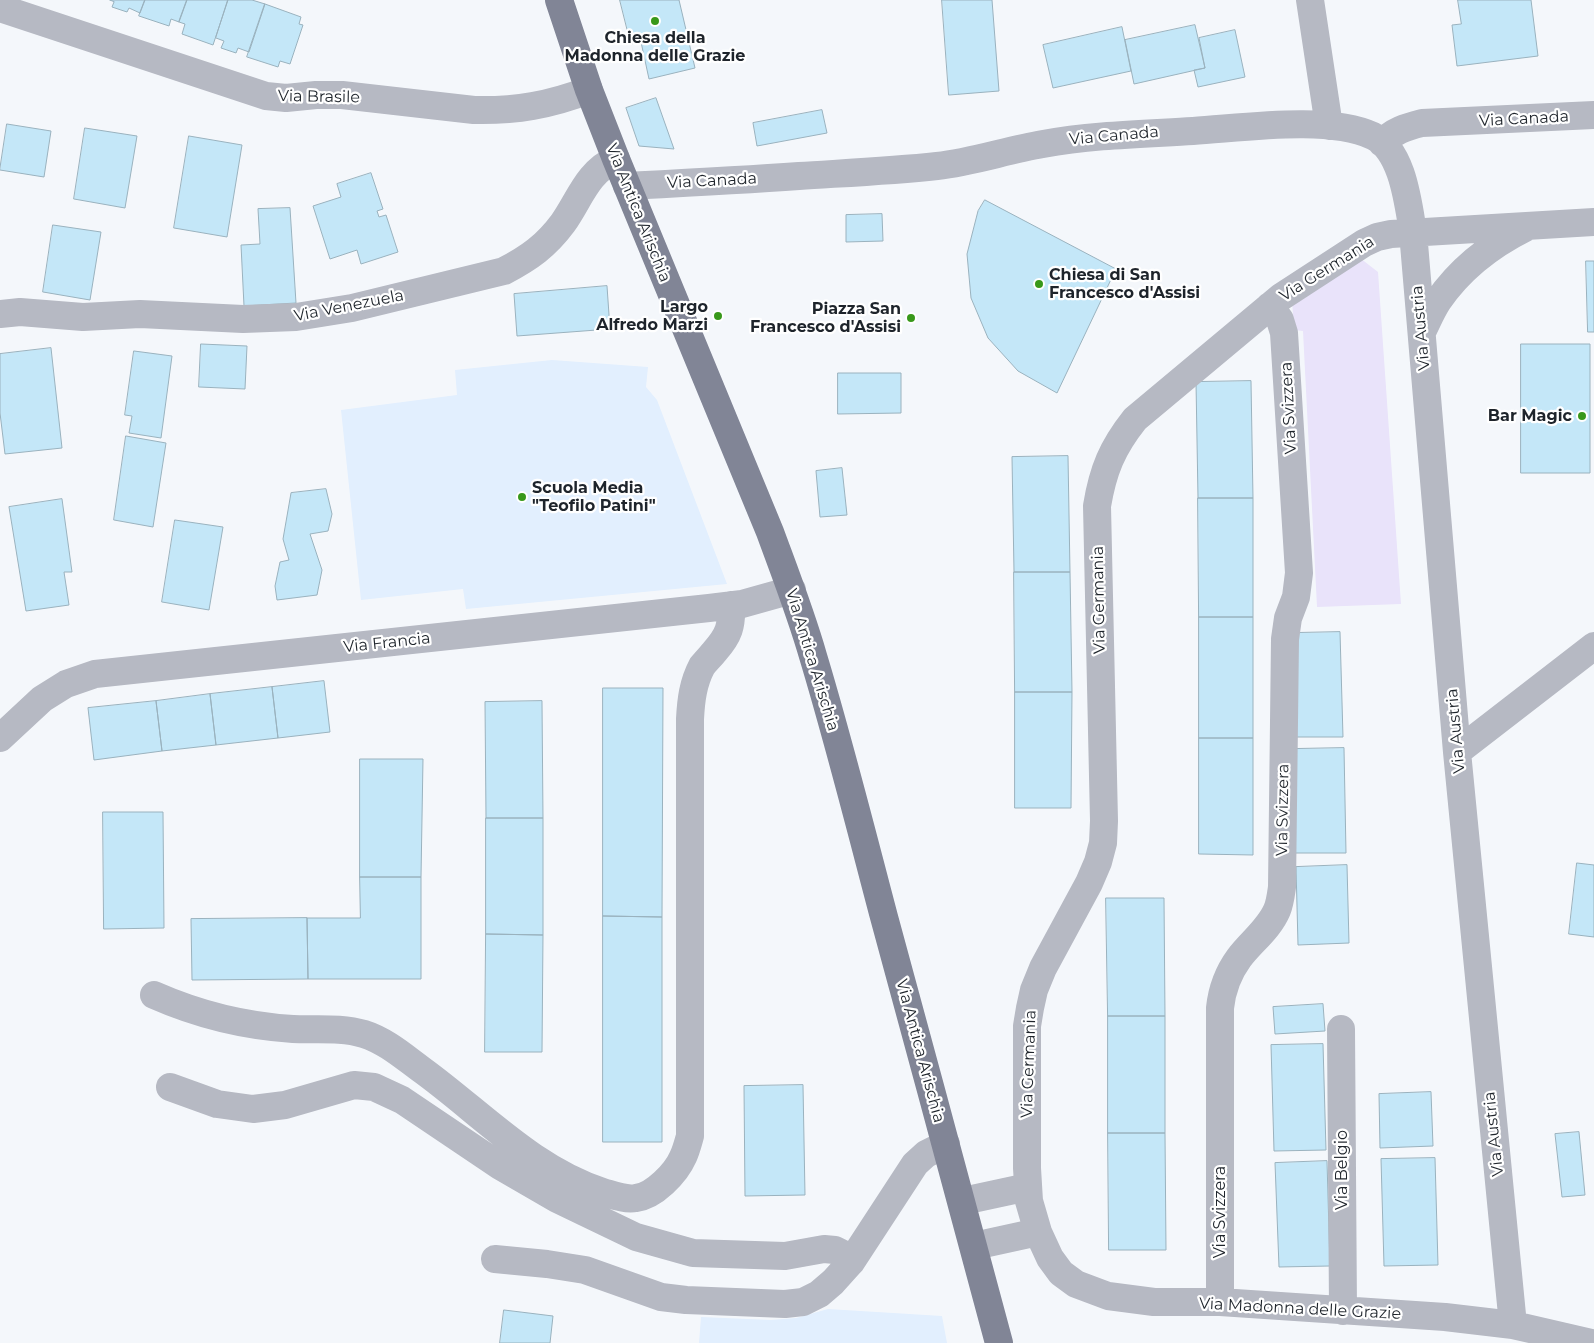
<!DOCTYPE html>
<html>
<head>
<meta charset="utf-8">
<style>
  body { margin:0 }
  canvas { display:block; background:#f4f7fb }
</style>
</head>
<body>
<canvas width="1594" height="1343"></canvas>
<script>
const ctx = document.querySelector('canvas').getContext('2d');
ctx.lineJoin = 'round';
function fill(path, color) { ctx.fillStyle = color; ctx.fill(path, 'evenodd'); }
function trace(path, color, width, dash) { ctx.strokeStyle = color; ctx.lineWidth = width; ctx.lineCap = dash ? 'butt' : 'round'; ctx.setLineDash(dash || []); ctx.stroke(path); }
function drawText(font, color, halo, rows, align = 'center') {
  ctx.font = font + ' Montserrat,sans-serif'; ctx.lineWidth = 4.5; ctx.setLineDash([]); ctx.textBaseline = 'middle'; ctx.strokeStyle = halo; ctx.fillStyle = color; for (const [text, x, y, turn = 0] of rows) {
    ctx.save(); ctx.translate(x, y); ctx.rotate((+turn || 0) * Math.PI / 180); ctx.textAlign = isNaN(turn) ? turn : align; if (halo) ctx.strokeText(text, 0, 0); ctx.fillText(text, 0, 0); ctx.restore();
  }
}
fill(new Path2D(`
  M552 360 648 367 646 387 657 400 727 584 466 609 463 589 361 600 341 410 457 395 455 370Z
  M828 1309 942 1316 947 1343H699L701 1317 771 1320 796 1318Z`), '#e2effe');
fill(new Path2D(`
  M1351 251 1378 272 1401 604 1317 607 1303 331 1294 330 1292 300Z`), '#e9e3fa');
const building = new Path2D(`
  M110 0H145L140 13 129 8 127 12 112 7 114 2Z
  M145 0H187L179 22 171 19 169 26 139 16Z
  M187 0H228L213 45 182 34 185 24 179 22Z
  M228 0H252L265 4 249 52 238 48 236 53 221 48 224 41 216 38Z
  M620 0H679L695 68 649 79 641 42 631 44Z
  M942 0H992L999 91 949 95Z
  M1458 0H1531L1538 56 1457 66 1452 25 1461 24Z
  M265 4 301 17 299 24 303 25 290 64 280 61 278 67 247 57Z
  M1195 25 1205 68 1134 84 1125 40Z
  M1122 27 1131 71 1053 88 1043 45Z
  M1235 30 1245 77 1198 87 1194 70 1205 68 1199 38Z
  M656 98 674 149 639 146 626 108Z
  M822 110 827 133 757 146 753 123Z
  M7 124 51 131 44 177 0 170Z
  M85 128 137 136 125 208 74 199Z
  M189 136 242 145 227 237 174 228Z
  M371 173 383 209 377 211 379 217 386 215 398 252 361 264 357 250 330 259 313 206 341 197 337 184Z
  M985 200 1116 269 1057 393 1018 371 988 338 971 298 967 254 978 211Z
  M290 208 296 303 244 306 241 245 260 244 258 209Z
  M882 214 883 241 846 242V215Z
  M53 225 101 232 90 300 43 292Z
  M1586 261H1594V332H1588Z
  M607 286 610 329 517 336 514 294Z
  M201 344 247 346 245 389 199 387Z
  M1521 344H1590V473H1521Z
  M51 348 62 448 5 454 0 413V354Z
  M134 351 172 356 161 438 129 433 132 416 125 415Z
  M838 373H901V413L838 414Z
  M1251 381 1253 498H1198L1196 382Z
  M126 436 166 443 153 527 114 520Z
  M1068 456 1070 572H1014L1012 457Z
  M842 468 847 515 820 517 816 471Z
  M326 489 332 514 328 531 310 534 322 570 317 595 277 600 275 586 280 562 289 560 283 539 291 493Z
  M1198 498H1253V617H1199Z
  M62 499 72 572H64L69 605 26 611 9 507Z
  M175 520 223 527 209 610 162 602Z
  M1014 572H1070L1072 692H1015Z
  M1199 617H1253V738H1199Z
  M1340 632 1343 737H1296L1294 633Z
  M324 681 330 732 278 738 272 687Z
  M272 687 278 738 216 745 210 694Z
  M603 688H663L662 917 603 916Z
  M1015 692H1072L1071 808H1015Z
  M210 694 216 745 162 751 156 701Z
  M156 701 162 751 94 760 88 708Z
  M542 701 543 818H486L485 702Z
  M1199 738H1253V855L1199 854Z
  M1344 748 1346 853H1294L1293 749Z
  M360 759H423L421 877H360Z
  M103 812H163L164 928 104 929Z
  M486 818H543V935L486 934Z
  M1577 863 1594 865V937L1569 934Z
  M1347 865 1349 943 1298 945 1296 867Z
  M360 877H421V979H308L307 918H360Z
  M1106 898H1164L1165 1016H1108Z
  M603 916 662 917V1142H603Z
  M307 918 308 979 192 980 191 919Z
  M486 934 543 935 542 1052H485Z
  M1323 1004 1325 1031 1275 1034 1273 1007Z
  M1108 1016H1165V1133H1108Z
  M1323 1044 1326 1150 1274 1151 1271 1045Z
  M803 1085 805 1195 745 1196 744 1086Z
  M1431 1092 1433 1146 1380 1148 1379 1094Z
  M1579 1132 1585 1195 1562 1197 1555 1134Z
  M1108 1133H1165L1166 1250H1109Z
  M1435 1158 1438 1265 1384 1266 1381 1159Z
  M1327 1161 1330 1266 1279 1267 1275 1163Z
  M504 1310 553 1316 550 1343H500Z`);
fill(building, '#c4e7f8');
trace(building, '#9ab2be', 1);
trace(new Path2D(`
  M1310 0 1329 126
  M0 8 266 96 286 98 316 95H342L474 110C516 111 550 105 589 90
  M1382 143C1393 131 1406 127 1422 123L1594 115
  M627 186C684 183 742 180 799 176 845 173 891 171 937 166 973 162 1007 150 1043 144 1092 135 1143 134 1193 131 1243 128 1328 115 1373 136 1403 151 1408 203 1413 232L1457 752 1513 1325
  M0 314 20 312 83 317 140 314 243 319 296 317 352 308 504 271C529 258 546 246 563 223 580 199 587 172 616 159
  M1422 332C1427 322 1432 310 1438 301 1460 269 1491 245 1525 228
  M0 738 42 699 66 684 95 674 709 608 742 604 792 590
  M1457 752 1594 646
  M154 995C197 1014 245 1026 293 1029 317 1030 341 1027 364 1034 386 1041 404 1057 422 1070 480 1112 533 1170 603 1192 613 1195 625 1200 636 1198 654 1196 676 1173 683 1157 686 1151 688 1143 690 1136V719C691 700 693 683 702 666 706 661 711 656 715 651 729 635 732 626 731 605
  M1341 1029 1343 1311
  M170 1087 217 1104 253 1109 285 1105 354 1085 374 1087 402 1100 500 1166 557 1199 636 1237 693 1253 785 1256 824 1249 835 1250 845 1255 851 1262
  M963 1201 1028 1187
  M974 1246 1038 1232
  M495 1259 547 1264 585 1270 661 1297 686 1300 785 1304 803 1302 819 1294 833 1282 851 1262 915 1164 926 1154 946 1144
  M1220 1302V1008C1222 989 1228 973 1239 958 1251 942 1269 929 1277 910 1280 903 1281 894 1282 887L1285 639 1288 618 1296 597 1299 573 1284 333 1280 320 1270 306
  M1591 1343 1513 1325 1445 1317 1220 1302H1154L1108 1296 1076 1284 1061 1273 1050 1258 1038 1232 1029 1201 1027 1168V1026L1030 1008 1034 990 1043 968 1089 883 1098 862 1103 843 1104 821 1097 506C1103 470 1112 448 1135 419L1281 297 1364 243 1377 237 1391 234 1594 222`), '#b6b9c3', 28);
trace(new Path2D(`
  M559 0 589 90 616 159 770 532C785 573 801 614 813 656 839 742 861 830 884 917 922 1059 962 1201 999 1343`), '#818596', 28);
for (const [x, y, r, color] of [
  [655,21,5,"#38981a"],
  [1039,284,5,"#38981a"],
  [718,316,5,"#38981a"],
  [911,318,5,"#38981a"],
  [1582,416,5,"#38981a"],
  [522,497,5,"#38981a"]
]) { const dot = new Path2D(); dot.arc(x, y, r, 0, 2 * Math.PI); ctx.fillStyle = color; ctx.fill(dot); trace(dot, '#fff', 2); }
drawText('bold 16px', '#1e242b', '#fff', [
  ["Chiesa della",655,38,"center"],
  ["Madonna delle Grazie",655,56,"center"],
  ["Chiesa di San",1049,275,"left"],
  ["Francesco d'Assisi",1049,293,"left"],
  ["Largo",708,307],
  ["Alfredo Marzi",708,325],
  ["Piazza San",901,309],
  ["Francesco d'Assisi",901,327],
  ["Bar Magic",1572,416],
  ["Scuola Media",532,488,"left"],
  ["\"Teofilo Patini\"",532,506,"left"]
], 'right');
drawText('16px', '#1e242b', '#fff', [
  ["Via Brasile",319,97,1],
  ["Via Canada",1524,119,-3],
  ["Via Canada",1114,136,-5],
  ["Via Canada",712,181,-3],
  ["Via Antica Arischia",638,213,68],
  ["Via Germania",1327,269,-32],
  ["Via Venezuela",349,306,-11],
  ["Via Austria",1421,328,-95],
  ["Via Svizzera",1289,408,-93],
  ["Via Germania",1099,600,-91],
  ["Via Francia",387,643,-6],
  ["Via Antica Arischia",812,660,73],
  ["Via Austria",1456,731,-95],
  ["Via Svizzera",1283,810,-89],
  ["Via Antica Arischia",920,1051,75],
  ["Via Germania",1029,1064,-88],
  ["Via Austria",1494,1134,-96],
  ["Via Belgio",1342,1170,-90],
  ["Via Svizzera",1220,1212,-90],
  ["Via Madonna delle Grazie",1300,1309,3]
]);
</script>
</body>
</html>
